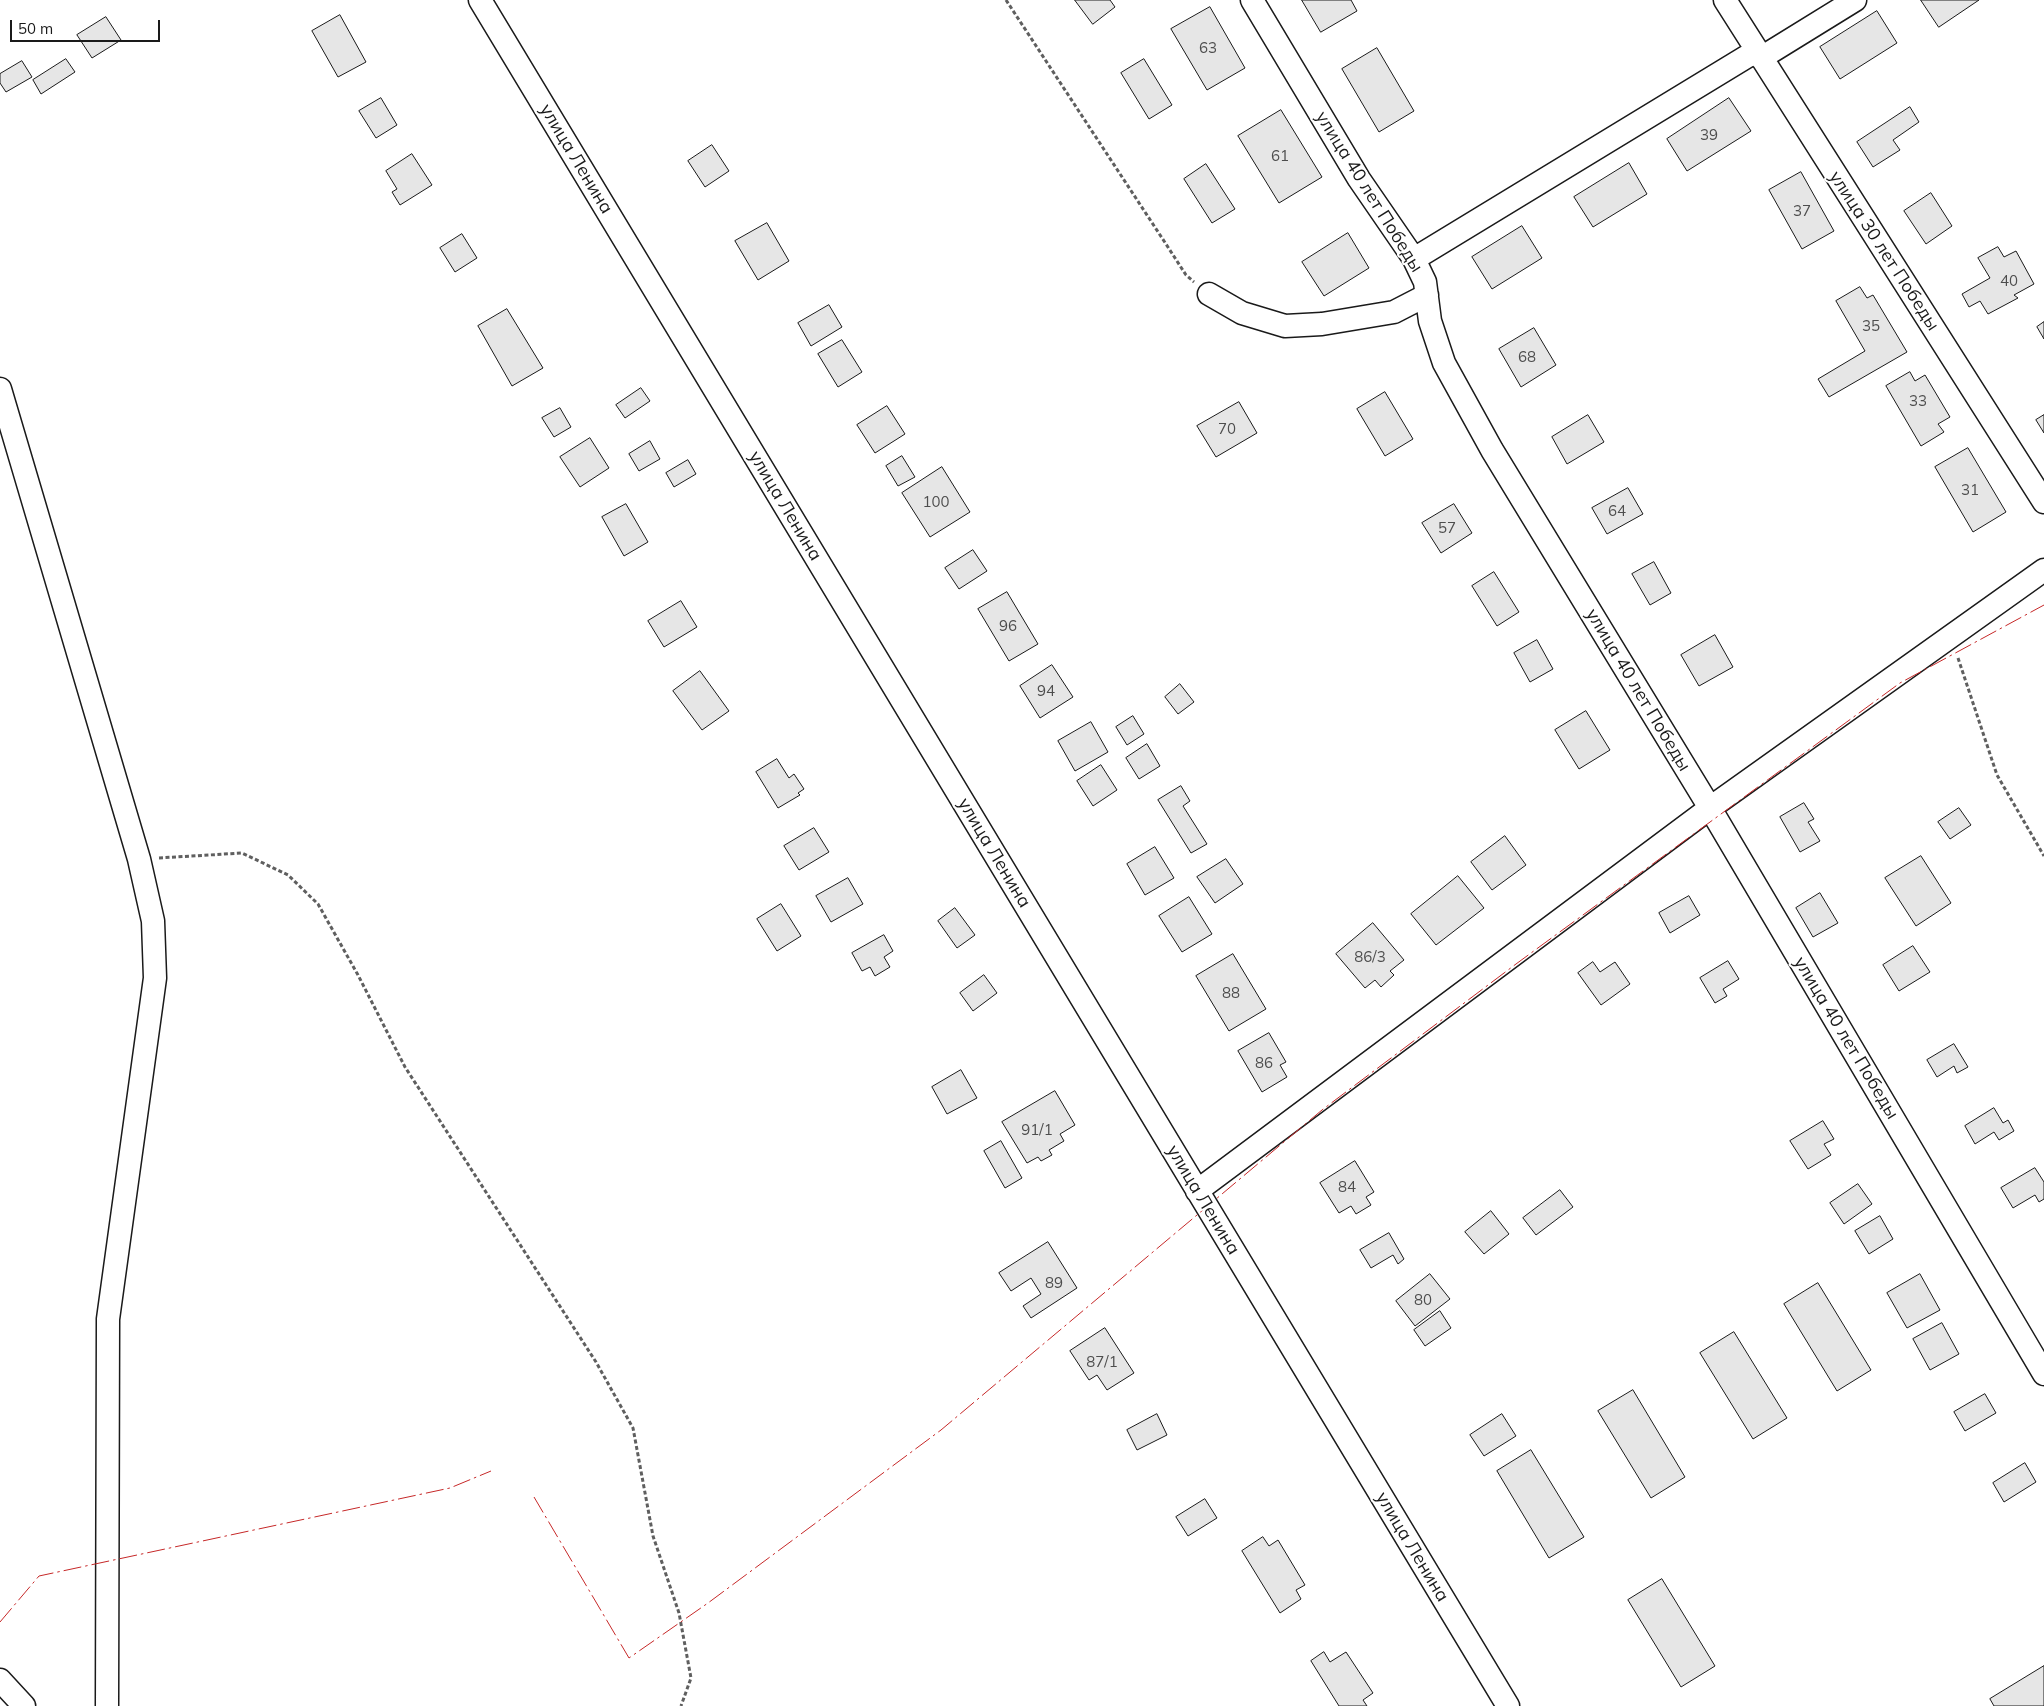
<!DOCTYPE html>
<html>
<head>
<meta charset="utf-8">
<style>
  body { margin:0 }
  #map { position:relative; width:2044px; height:1706px; overflow:hidden; background:#fff; font-family:Mulish,sans-serif }
  canvas { display:block }
  .scale { position:absolute; left:10px; top:20px; width:150px; height:22px; box-sizing:border-box; border:2px solid #1a1a1a; border-top:0; padding-left:6px; font-size:15px; line-height:18px; white-space:nowrap; color:#1a1a1a; -webkit-text-stroke:4px #fff; paint-order:stroke }
</style>
</head>
<body>
<div id="map">
<canvas width="2044" height="1706"></canvas>
<div class="scale">50 m</div>
</div>
<script>
const ctx = document.querySelector('canvas').getContext('2d');
ctx.lineJoin = 'round';
function fill(path, color) { ctx.fillStyle = color; ctx.fill(path, 'evenodd'); }
function trace(path, color, width, dash) { ctx.strokeStyle = color; ctx.lineWidth = width; ctx.lineCap = dash ? 'butt' : 'round'; ctx.setLineDash(dash || []); ctx.stroke(path); }
function drawText(font, color, halo, rows, align = 'center') {
  ctx.font = font + ' Mulish,sans-serif'; ctx.lineWidth = 4; ctx.setLineDash([]); ctx.textBaseline = 'middle'; ctx.strokeStyle = halo; ctx.fillStyle = color; for (const [text, x, y, turn = 0] of rows) {
    ctx.save(); ctx.translate(x, y); ctx.rotate((+turn || 0) * Math.PI / 180); ctx.textAlign = isNaN(turn) ? turn : align; if (halo) ctx.strokeText(text, 0, 0); ctx.fillText(text, 0, 0); ctx.restore();
  }
}
const building = new Path2D(`
  M1075 0H1110L1115 7 1093 24Z
  M1302 0H1351L1357 11 1321 32Z
  M1921 0H1979L1939 27Z
  M1210 7 1245 68 1207 90 1171 29Z
  M1877 11 1897 43 1840 79 1820 47Z
  M340 15 366 62 338 77 312 31Z
  M106 17 121 40 92 58 77 35Z
  M1377 48 1414 111 1379 132 1342 69Z
  M66 59 75 72 41 94 33 80Z
  M1144 59 1172 105 1149 119 1121 73Z
  M22 61 32 77 6 92 0 83V74Z
  M381 98 397 125 376 138 359 111Z
  M1729 98 1751 131 1687 171 1667 139Z
  M1910 107 1919 122 1893 140 1900 150 1873 167 1857 142Z
  M1281 110 1322 177 1279 203 1238 136Z
  M712 145 729 171 705 187 688 161Z
  M412 154 432 185 400 205 392 192 397 189 386 171Z
  M1629 163 1647 194 1593 227 1574 197Z
  M1206 164 1235 209 1212 223 1184 179Z
  M1801 172 1834 231 1802 249 1769 190Z
  M1931 193 1952 226 1926 244 1904 211Z
  M767 223 789 261 758 280 735 241Z
  M1522 226 1542 258 1492 289 1472 257Z
  M1348 233 1369 268 1324 296 1302 262Z
  M462 234 477 258 455 272 440 248Z
  M1998 247 2004 257 2016 251 2034 284 2014 295 2018 298 1988 314 1980 301 1969 307 1962 294 1990 278 1978 258Z
  M1860 287 1867 298 1873 295 1907 352 1829 397 1818 379 1865 351 1836 301Z
  M829 305 842 327 811 346 798 323Z
  M507 309 543 368 512 386 478 326Z
  M2044 322V339L2037 327Z
  M1534 328 1556 365 1521 387 1499 349Z
  M842 340 862 372 838 387 818 354Z
  M1910 372 1915 381 1925 375 1950 417 1938 424 1944 432 1921 446 1886 386Z
  M641 388 650 401 625 418 616 405Z
  M1385 392 1413 439 1385 456 1357 409Z
  M1239 402 1257 433 1216 457 1197 426Z
  M887 406 905 434 875 453 857 425Z
  M560 408 571 427 554 437 542 418Z
  M1588 415 1604 442 1567 464 1552 437Z
  M2044 415V433L2036 420Z
  M590 438 609 468 580 487 560 457Z
  M650 441 660 459 639 471 629 454Z
  M1968 448 2006 512 1973 532 1935 467Z
  M902 456 915 477 898 486 886 466Z
  M688 460 696 474 674 487 666 473Z
  M942 467 970 512 930 537 902 493Z
  M1628 488 1643 514 1607 534 1592 508Z
  M626 504 648 542 624 556 602 517Z
  M1454 504 1472 533 1441 553 1422 523Z
  M973 550 987 571 959 589 945 568Z
  M1654 562 1671 593 1650 605 1632 574Z
  M1494 572 1519 612 1497 626 1472 586Z
  M1007 592 1038 644 1009 661 978 609Z
  M681 601 697 627 664 647 648 621Z
  M1715 635 1733 667 1699 686 1681 655Z
  M1537 640 1553 669 1530 682 1514 653Z
  M1052 665 1073 697 1040 718 1020 686Z
  M700 671 729 711 702 730 673 691Z
  M1180 684 1194 702 1178 714 1165 697Z
  M1586 711 1610 750 1579 769 1555 730Z
  M1133 716 1144 734 1127 745 1116 727Z
  M1091 722 1108 752 1075 771 1058 741Z
  M1147 744 1160 766 1139 779 1126 758Z
  M777 759 789 778 794 774 804 789 798 793 800 795 778 808 756 772Z
  M1101 765 1117 790 1093 806 1077 781Z
  M1181 786 1190 801 1183 806 1207 844 1191 853 1158 800Z
  M1804 803 1814 819 1808 822 1820 841 1800 852 1780 817Z
  M1959 808 1971 825 1950 839 1938 822Z
  M814 828 829 852 799 870 784 846Z
  M1505 836 1526 865 1492 890 1471 862Z
  M1155 847 1174 878 1145 895 1127 864Z
  M1921 856 1951 903 1916 926 1885 878Z
  M1226 859 1243 884 1215 903 1197 877Z
  M1458 876 1484 908 1436 945 1411 914Z
  M848 878 863 904 831 922 816 896Z
  M1820 893 1838 923 1813 937 1796 908Z
  M1689 896 1700 915 1670 933 1659 913Z
  M1189 897 1212 934 1182 952 1159 916Z
  M781 904 801 936 777 951 757 919Z
  M955 908 975 935 957 948 938 921Z
  M1373 923 1404 960 1390 971 1394 975 1381 987 1375 980 1365 988 1336 954Z
  M884 935 893 951 884 957 890 967 875 976 870 967 862 971 852 953Z
  M1913 946 1930 972 1899 991 1883 965Z
  M1233 954 1266 1009 1229 1031 1196 976Z
  M1728 961 1739 979 1723 989 1727 996 1715 1003 1700 978Z
  M1593 962 1600 972 1615 962 1630 984 1601 1005 1578 973Z
  M984 975 997 993 973 1011 960 993Z
  M1269 1033 1286 1062 1280 1065 1287 1077 1262 1092 1238 1051Z
  M1954 1044 1968 1067 1957 1073 1954 1066 1937 1077 1927 1060Z
  M961 1070 977 1098 947 1114 932 1087Z
  M1055 1091 1075 1125 1060 1134 1064 1141 1049 1150 1052 1155 1041 1161 1038 1157 1027 1163 1002 1122Z
  M1994 1108 2003 1123 2008 1120 2014 1131 1999 1140 1994 1132 1975 1144 1965 1126Z
  M1823 1121 1834 1139 1824 1144 1831 1155 1808 1169 1790 1141Z
  M1001 1141 1022 1178 1005 1188 984 1151Z
  M1355 1161 1374 1192 1366 1197 1371 1205 1356 1214 1351 1206 1339 1213 1320 1183Z
  M2035 1168 2044 1182V1199L2039 1202 2035 1195 2013 1208 2001 1188Z
  M1858 1184 1872 1204 1844 1224 1830 1203Z
  M1560 1190 1573 1207 1536 1235 1523 1218Z
  M1491 1211 1509 1234 1484 1254 1465 1232Z
  M1880 1216 1893 1239 1869 1254 1855 1231Z
  M1389 1233 1404 1259 1398 1264 1393 1255 1371 1268 1360 1250Z
  M1048 1242 1077 1288 1031 1318 1023 1306 1041 1294 1031 1278 1011 1291 999 1273Z
  M1430 1274 1450 1299 1415 1326 1396 1301Z
  M1920 1274 1940 1310 1907 1328 1887 1293Z
  M1818 1283 1871 1370 1837 1391 1784 1304Z
  M1440 1311 1451 1328 1425 1346 1414 1330Z
  M1942 1323 1959 1354 1930 1370 1913 1339Z
  M1105 1328 1134 1373 1107 1390 1097 1375 1089 1380 1070 1351Z
  M1734 1332 1787 1418 1753 1439 1700 1353Z
  M1633 1390 1685 1477 1651 1498 1598 1411Z
  M1985 1394 1996 1413 1965 1431 1954 1412Z
  M1157 1414 1167 1435 1137 1450 1127 1430Z
  M1502 1414 1516 1436 1484 1456 1470 1435Z
  M1531 1450 1584 1537 1549 1558 1497 1471Z
  M2025 1463 2036 1482 2004 1502 1993 1483Z
  M1205 1499 1217 1518 1188 1536 1176 1517Z
  M1263 1537 1269 1546 1278 1540 1305 1585 1296 1590 1301 1599 1280 1613 1242 1551Z
  M1662 1579 1715 1666 1681 1687 1628 1600Z
  M1324 1652 1330 1662 1346 1652 1373 1693 1363 1700 1367 1706H1339L1311 1661Z
  M2044 1666V1706H1994L1990 1699Z`);
fill(building, '#e6e6e6');
trace(building, '#1a1a1a', 1);
const minor = new Path2D(`
  M480 0 1508 1706
  M1252 0 1359 179 1414 259 1425 282 1430 321 1444 363 1492 450 1710 808 2044 1374
  M1725 0 2044 502
  M1761 58 1855 0
  M1414 259 1756 51
  M1209 294 1242 313 1285 326 1322 324 1394 312 1427 295
  M0 389 139 859 153 921 155 978 108 1319 107 1706
  M1197 1191 1710 808 2044 570
  M0 1680 24 1706`);
trace(minor, '#1a1a1a', 25);
trace(new Path2D(`
  M1006 0 1164 241 1186 275 1194 282
  M1958 658 1997 775 2044 856
  M159 858 242 853 288 875 318 904 358 975 405 1067 596 1362 633 1428 653 1536 679 1613 691 1678 681 1706`), '#5f5f5f', 3, [4, 2.5]);
trace(minor, '#fff', 22);
trace(new Path2D(`
  M534 1497 629 1658 708 1603 941 1430 1322 1110 1516 964 1900 683 2044 605
  M0 1622 39 1576 450 1488 491 1471`), '#c62828', 1, [18, 4, 2.5, 4]);
drawText('15px', '#4d4d4d', null, [
  ["63",1208,48],
  ["39",1709,135],
  ["61",1280,156],
  ["37",1802,211],
  ["40",2009,281],
  ["35",1871,326],
  ["68",1527,357],
  ["33",1918,401],
  ["70",1227,429],
  ["31",1970,490],
  ["100",936,502],
  ["64",1617,511],
  ["57",1447,528],
  ["96",1008,626],
  ["94",1046,691],
  ["86/3",1370,957],
  ["88",1231,993],
  ["86",1264,1063],
  ["91/1",1037,1130],
  ["84",1347,1187],
  ["89",1054,1283],
  ["80",1423,1300],
  ["87/1",1102,1362]
]);
drawText('18px', '#1a1a1a', '#fff', [
  ["улица Ленина",576,159,59],
  ["улица 40 лет Победы",1369,192,58],
  ["улица 30 лет Победы",1884,251,57],
  ["улица Ленина",785,506,59],
  ["улица 40 лет Победы",1638,690,59],
  ["улица Ленина",994,853,59],
  ["улица 40 лет Победы",1846,1038,59],
  ["улица Ленина",1203,1200,59],
  ["улица Ленина",1412,1547,59]
]);
</script>
</body>
</html>
